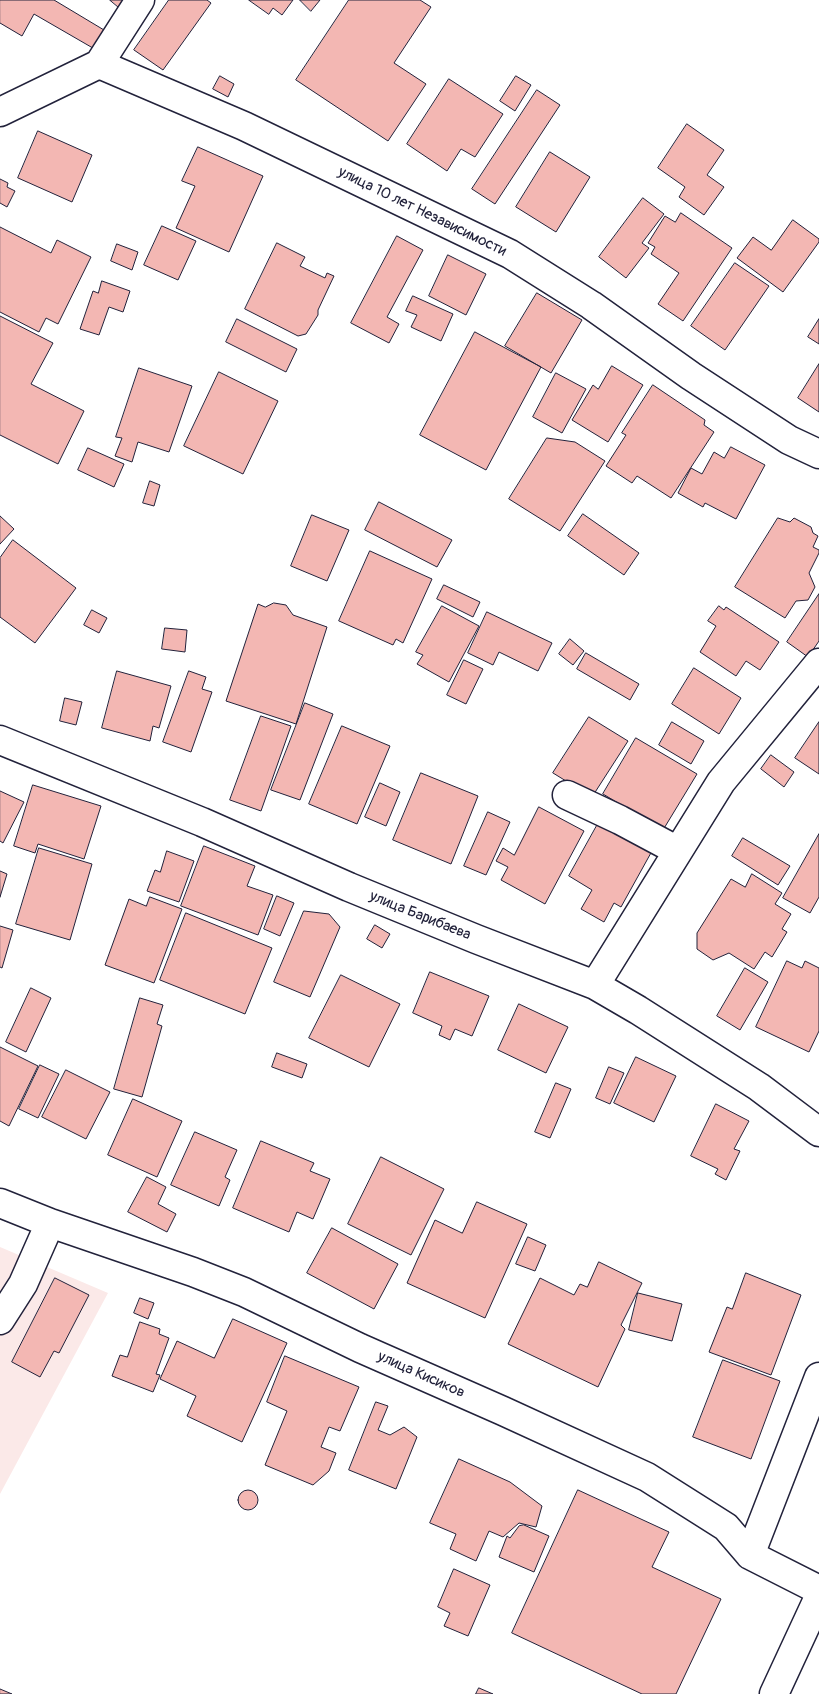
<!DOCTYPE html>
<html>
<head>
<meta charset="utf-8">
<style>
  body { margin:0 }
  canvas { display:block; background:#fff }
</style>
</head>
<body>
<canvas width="819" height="1694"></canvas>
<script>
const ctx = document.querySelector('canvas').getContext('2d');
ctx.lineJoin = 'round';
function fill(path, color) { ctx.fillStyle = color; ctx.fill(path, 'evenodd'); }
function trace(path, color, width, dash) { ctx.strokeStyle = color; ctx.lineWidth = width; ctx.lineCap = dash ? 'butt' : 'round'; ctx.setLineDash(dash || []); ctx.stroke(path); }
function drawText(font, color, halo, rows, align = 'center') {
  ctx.font = font + ' Pangolin,sans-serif'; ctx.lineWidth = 4; ctx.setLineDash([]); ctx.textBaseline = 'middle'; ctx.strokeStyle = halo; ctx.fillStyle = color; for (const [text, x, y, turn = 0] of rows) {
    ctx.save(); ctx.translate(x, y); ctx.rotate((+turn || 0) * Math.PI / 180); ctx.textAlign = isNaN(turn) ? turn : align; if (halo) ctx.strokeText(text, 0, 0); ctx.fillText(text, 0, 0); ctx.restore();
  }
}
fill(new Path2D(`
  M0 1247 108 1293 0 1494Z`), '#fbe9e8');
const building = new Path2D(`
  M0 0H54L109 33 98 51 34 14 22 36 0 23Z
  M110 0H128L121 9Z
  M169 0H207L211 3 163 70 134 50Z
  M249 0H293L282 15 273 8 269 14Z
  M300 0H320L311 11Z
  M349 0H420L431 7 394 63 426 84 388 141 296 80Z
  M220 76 234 84 228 97 213 89Z
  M516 76 531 85 515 111 500 101Z
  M449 79 503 114 475 157 461 149 447 171 407 144Z
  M537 90 560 105 495 204 472 189Z
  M687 124 724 150 707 175 724 187 704 215 679 197 685 187 658 168Z
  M38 131 92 155 72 202 18 178Z
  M198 147 263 176 229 252 176 228 195 186 182 181Z
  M550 152 590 177 556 232 516 207Z
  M0 179 8 183 7 187 15 191 7 207 0 203Z
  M643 198 664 214 642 243 649 248 626 278 599 257Z
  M681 213 732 248 683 321 658 304 679 273 651 254 655 247 648 243 665 216 675 222Z
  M793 220 819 239V242L783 292 737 258 753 237 771 250Z
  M162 226 196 241 178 280 144 265Z
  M0 227 51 253 57 240 91 257 58 324 46 318 39 332 0 312Z
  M397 236 423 250 387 317 399 324 389 343 351 323Z
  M277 243 305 257 300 266 325 278 327 273 334 276 318 310V315L306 334 298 336 245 309Z
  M117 244 138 252 132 270 111 261Z
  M448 255 486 274 466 315 429 296Z
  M735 263 769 286 725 350 691 326Z
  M102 281 130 291 123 312 109 307 99 335 80 329 93 291 98 293Z
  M537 293 582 320 551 373 505 346Z
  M413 296 453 314 441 341 411 327 417 315 406 311Z
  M0 316 53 343 31 384 84 411 58 464 0 435Z
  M237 319 297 349 286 372 226 342Z
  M819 319V344L808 337Z
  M475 332 541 367 486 470 420 435Z
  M819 364V412L798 398Z
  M612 366 643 385 608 442 572 420 593 385 598 389Z
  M139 368 192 386 169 452 138 442 132 462 115 456 122 438 116 437Z
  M219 372 278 401 243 474 184 446Z
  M556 373 586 389 562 433 533 417Z
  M653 385 705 420 704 425 714 432 671 498 637 476 632 483 606 466 626 435 622 433Z
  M547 438 575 442 605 461 560 531 509 499Z
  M731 447 765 465 736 519 705 503 703 507 678 493 691 468 702 474 714 452 724 458Z
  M88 448 124 464 114 487 78 470Z
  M150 481 160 485 154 506 143 503Z
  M379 502 452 540 437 567 365 530Z
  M583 514 639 553 624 575 568 536Z
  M312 515 349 530 327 581 291 566Z
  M0 516 14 529 0 544Z
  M778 518 790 522 794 518 811 527 813 533 818 536 813 547 819 550V553L809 573 815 587 808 600 796 601 785 618 735 587Z
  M13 540 76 588 35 643 0 617V558Z
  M370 551 432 579 403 643 396 639 393 645 339 621Z
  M444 585 480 602 473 617 437 599Z
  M819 594V641L808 657 787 642Z
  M274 603 286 605 293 615 327 627 296 724 226 701 258 604 265 607Z
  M442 606 479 626 449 682 417 664 423 655 416 652Z
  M719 606 724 610 726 607 779 642 760 670 746 661 736 676 700 652 716 626 708 621Z
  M92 610 107 618 99 633 84 625Z
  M487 612 552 643 538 671 499 652 493 665 468 653Z
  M165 628 187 630 185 652 162 649Z
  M570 639 584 651 573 665 559 654Z
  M586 653 639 684 630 700 577 669Z
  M464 660 483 669 466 704 447 695Z
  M694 668 741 698 719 734 672 704Z
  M117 671 171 686 159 728 153 726 150 741 102 728Z
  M189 671 206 677 202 689 212 692 191 752 163 742Z
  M65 698 82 702 76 725 60 721Z
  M305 703 333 714 300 800 271 790Z
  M261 716 291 726 261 811 230 800Z
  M589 717 628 741 592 797 553 773Z
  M672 722 704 741 691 764 659 745Z
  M819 722V774L795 758Z
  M342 726 390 746 357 824 309 804Z
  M636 738 697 774 663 830 603 794Z
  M771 755 794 772 784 787 761 769Z
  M421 773 478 796 451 864 393 840Z
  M380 783 400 792 386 826 365 817Z
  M33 785 101 806 84 859 38 844 35 853 14 846Z
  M0 791 24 802 3 843 0 841Z
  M539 807 584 831 545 904 501 880 508 867 496 861 503 848 514 855Z
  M488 812 510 822 486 875 464 866Z
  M599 822 652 851 621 907 614 903 604 922 581 909 592 890 569 876Z
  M819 834V897L810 913 783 898Z
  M743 838 790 866 778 885 732 856Z
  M204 846 255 866 247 886 273 895 258 935 181 906Z
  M39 848 92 864 70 940 16 924Z
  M167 851 194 861 179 902 147 891 155 870 160 872Z
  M0 871 7 874 0 897Z
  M752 874 782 893 775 904 791 914 782 929 787 932 772 957 765 952 754 969 729 953 713 960 697 949V933L731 879 745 887Z
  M277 896 294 903 280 936 264 929Z
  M150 897 182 909 154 983 105 965 129 899 146 906Z
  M304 911 329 914 340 927 310 997 274 982Z
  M186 913 272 948 245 1014 160 980Z
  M375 925 390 934 382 948 367 939Z
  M0 926 13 930 2 968 0 967Z
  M787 961 802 968 805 961 819 968V1031L809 1052 756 1027Z
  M745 968 768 982 740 1030 717 1016Z
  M430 972 489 996 472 1036 455 1029 450 1040 439 1035 442 1026 413 1013Z
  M341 975 400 1004 369 1067 309 1038Z
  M31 988 51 998 26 1052 6 1042Z
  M140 998 163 1005 157 1024 162 1026 142 1097 114 1089Z
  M519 1004 568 1027 546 1073 498 1050Z
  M0 1047 38 1066 9 1126 0 1121Z
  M277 1053 307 1064 302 1078 272 1067Z
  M636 1057 676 1076 654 1122 614 1103Z
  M40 1065 59 1074 38 1118 19 1109Z
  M609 1067 624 1073 610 1104 596 1098Z
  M66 1070 110 1092 86 1139 42 1117Z
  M556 1083 571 1089 550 1138 535 1132Z
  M133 1099 182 1121 157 1177 108 1155Z
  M716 1104 749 1121 734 1149 740 1151 726 1180 715 1174 718 1169 691 1156Z
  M195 1132 237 1150 225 1177 230 1180 219 1206 171 1185Z
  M261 1141 314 1163 310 1171 330 1179 313 1219 297 1212 289 1232 233 1208Z
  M381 1157 444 1189 411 1255 348 1224Z
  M147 1177 166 1187 158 1204 176 1214 167 1232 128 1212Z
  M477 1202 527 1224 485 1318 407 1283 435 1220 462 1233Z
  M332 1228 398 1264 374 1309 307 1273Z
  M528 1237 546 1245 535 1271 516 1264Z
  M599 1262 642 1283 621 1325 625 1329 598 1387 508 1344 540 1278 574 1295 580 1284 587 1287Z
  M746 1273 801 1295 771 1375 709 1352 727 1307 732 1309Z
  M55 1278 89 1295 59 1353 54 1351 40 1377 12 1362Z
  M638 1293 682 1304 672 1341 629 1330Z
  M140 1298 154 1303 148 1319 134 1313Z
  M233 1319 287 1343 242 1442 187 1416 196 1396 160 1379 177 1341 214 1358Z
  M140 1322 160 1329 159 1334 169 1338 156 1374 160 1375 153 1392 112 1376 120 1355 127 1357Z
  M285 1356 359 1387 340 1431 329 1427 321 1447 336 1453 329 1471 313 1485 265 1465 287 1411 267 1402Z
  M723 1360 780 1381 751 1459 693 1437Z
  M376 1402 388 1406 378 1430 390 1435 404 1427 417 1437 396 1489 349 1470Z
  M459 1459 510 1482 542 1506 536 1527 519 1523 503 1537 489 1531 476 1561 450 1549 456 1534 430 1523Z
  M578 1490 669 1532 652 1567 721 1599 676 1694H642L512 1633Z
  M238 1500a10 10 0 1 1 20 0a10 10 0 1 1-20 0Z
  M524 1525 549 1536 534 1572 499 1557 507 1536 510 1538 519 1526Z
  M454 1569 490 1585 468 1636 444 1626 450 1613 438 1607Z
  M479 1688 493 1694H476Z
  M0 1689 12 1694H0Z`);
fill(building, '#f3b7b3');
trace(building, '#22223b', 1);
const minor = new Path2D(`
  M99 64 140 0
  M0 112 99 64 244 126 510 254 591 305 691 376 789 440 819 454
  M0 740 202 822 349 887 476 939 595 985 638 1010 759 1087 819 1132
  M567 795 620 820 678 851
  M595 985 721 782 819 663
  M0 1203 50 1223 193 1272 244 1292 360 1348 503 1411 647 1477 726 1527 750 1555 819 1590
  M0 1320 23 1284 50 1223
  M750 1555 819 1377
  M774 1694 819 1597`);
trace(minor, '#22223b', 31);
trace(minor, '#fff', 28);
drawText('15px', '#22223b', '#fff', [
  ["улица 10 лет Независимости",422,212,26],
  ["улица Барибаева",420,916,22],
  ["улица Кисиков",421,1375,24]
]);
</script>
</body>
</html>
